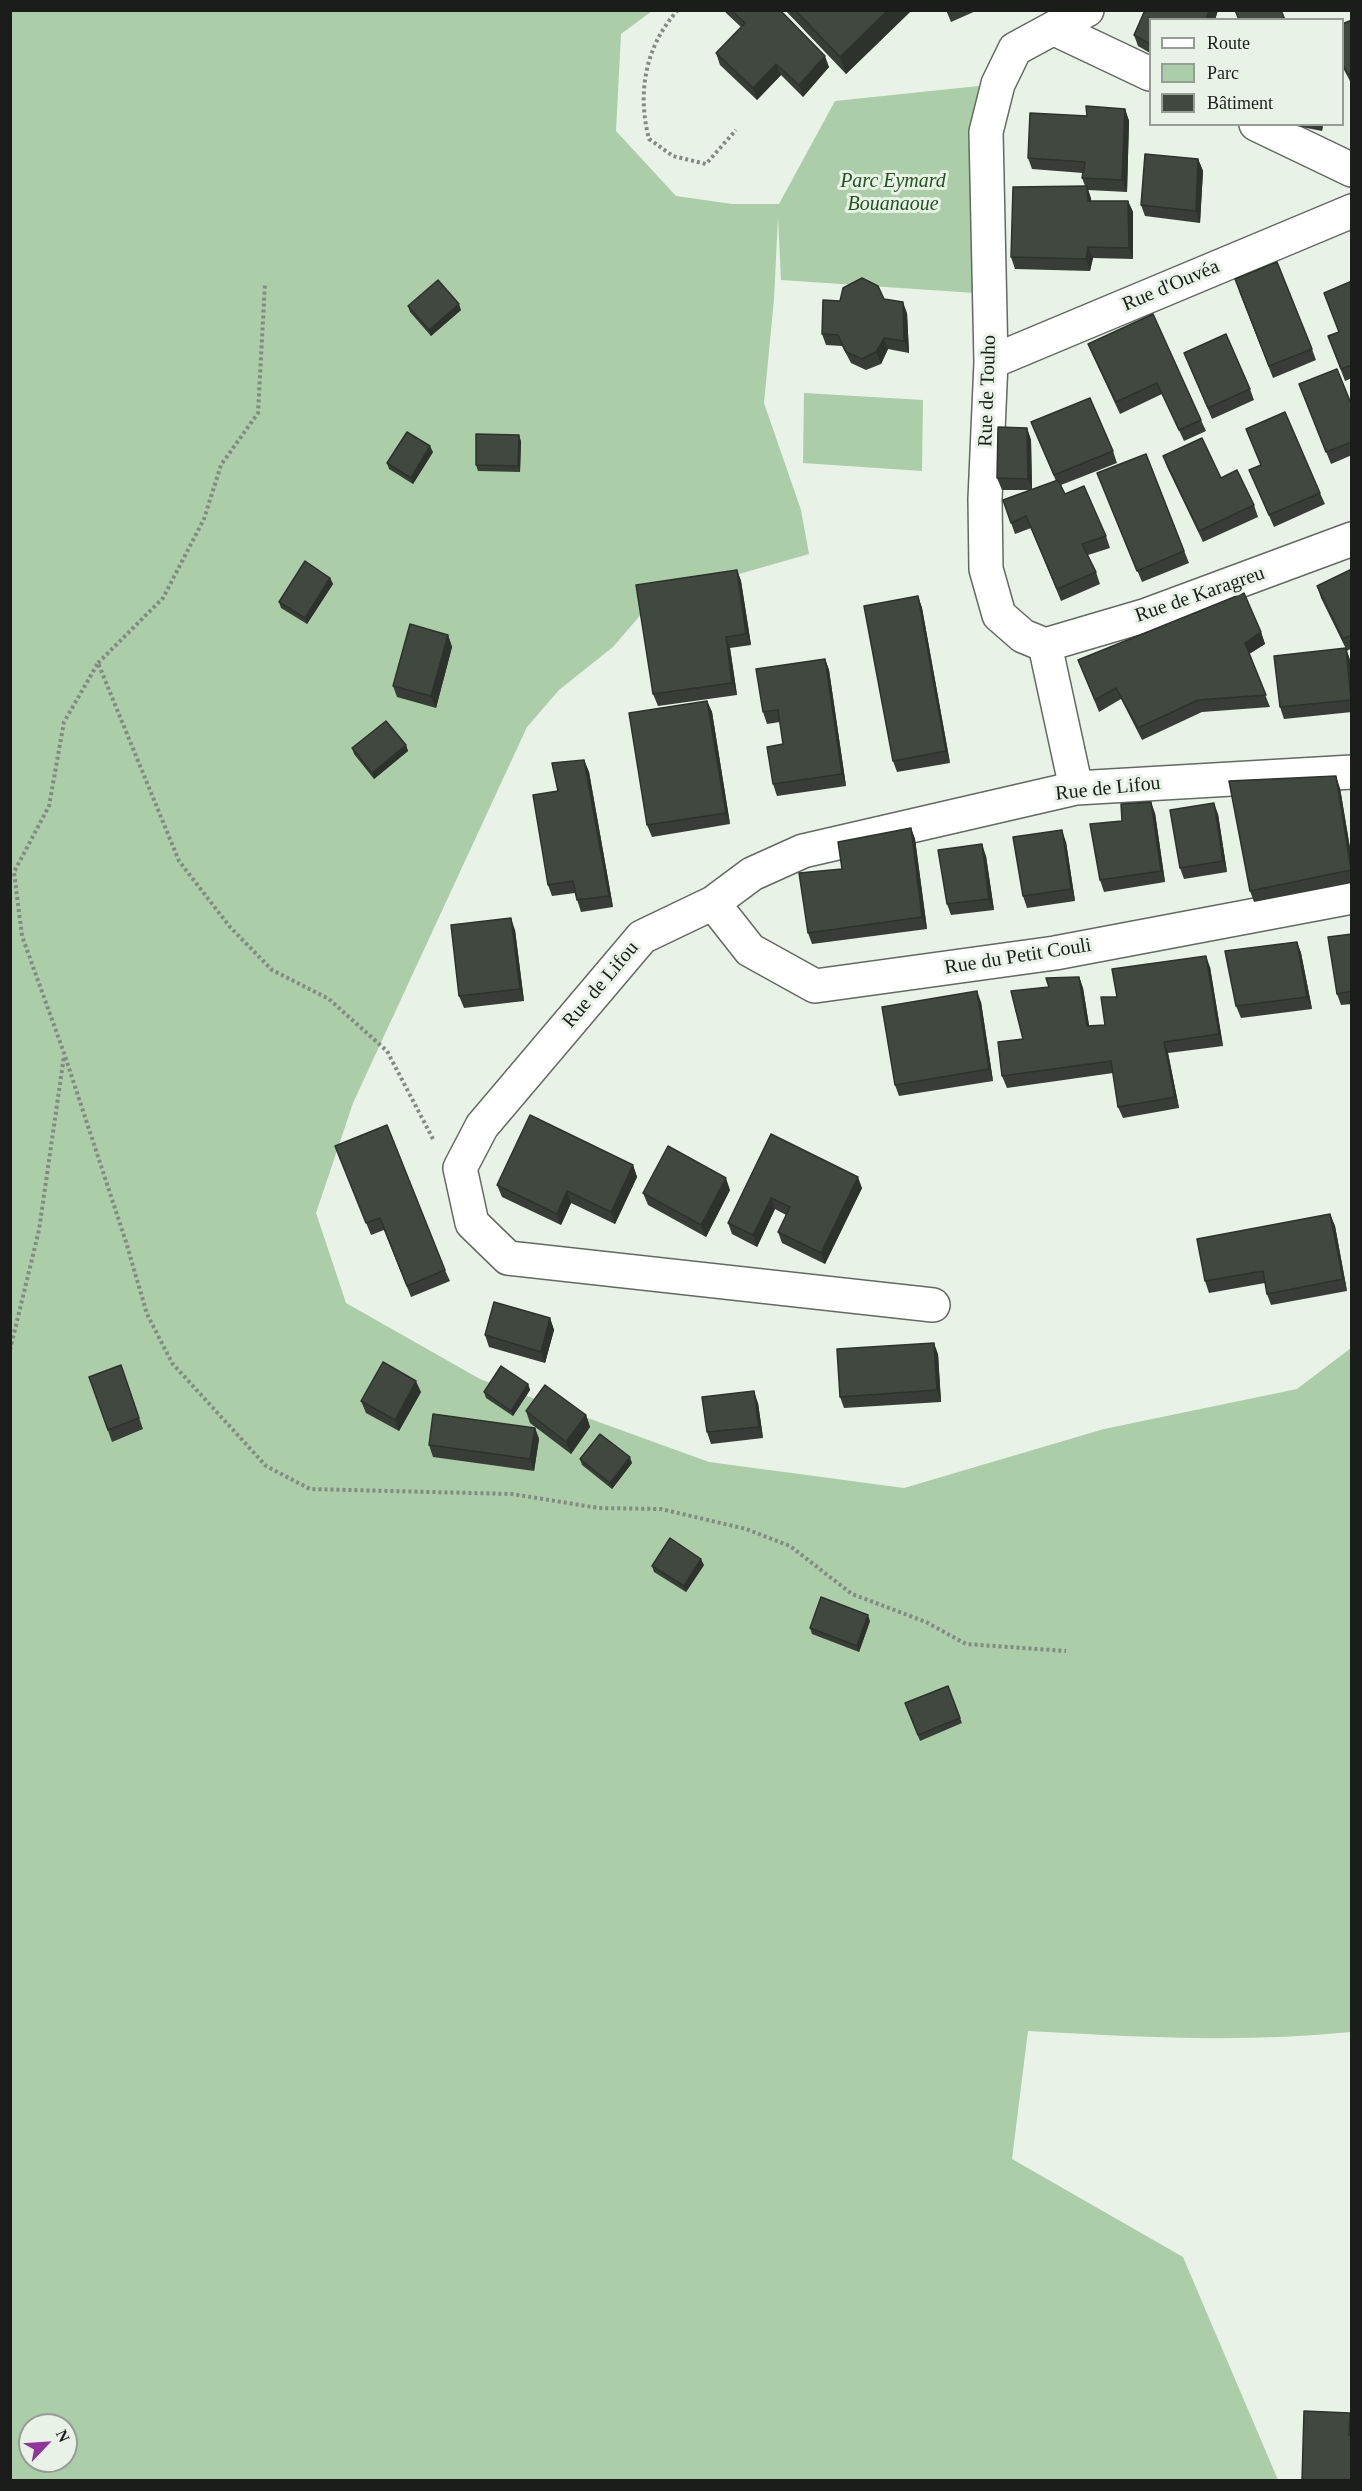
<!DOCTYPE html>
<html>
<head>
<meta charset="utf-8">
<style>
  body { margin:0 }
  #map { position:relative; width:1362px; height:2491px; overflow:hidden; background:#e8f2e7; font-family:Georgia,serif }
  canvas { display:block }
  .frame { position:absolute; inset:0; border:12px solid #1a1d1a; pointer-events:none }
  .legend { position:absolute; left:1149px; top:18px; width:195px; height:108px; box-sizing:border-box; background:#e8f2e7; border:2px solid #969d95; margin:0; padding:8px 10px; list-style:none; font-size:18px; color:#1a1d1a }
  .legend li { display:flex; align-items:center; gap:12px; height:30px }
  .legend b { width:30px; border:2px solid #969d95 }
  .north { position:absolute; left:18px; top:2413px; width:60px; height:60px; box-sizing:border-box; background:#e8f2e7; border:2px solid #969d95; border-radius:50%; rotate:65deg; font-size:16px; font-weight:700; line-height:24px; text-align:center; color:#1a1d1a }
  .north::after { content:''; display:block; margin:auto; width:21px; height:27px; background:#91349e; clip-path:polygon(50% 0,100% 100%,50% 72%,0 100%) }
</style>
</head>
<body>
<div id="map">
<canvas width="1362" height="2491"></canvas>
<div class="frame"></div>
<ul class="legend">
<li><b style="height:8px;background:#fff"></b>Route</li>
<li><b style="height:16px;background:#abcda7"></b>Parc</li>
<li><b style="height:16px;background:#414840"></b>Bâtiment</li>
</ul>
<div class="north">N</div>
</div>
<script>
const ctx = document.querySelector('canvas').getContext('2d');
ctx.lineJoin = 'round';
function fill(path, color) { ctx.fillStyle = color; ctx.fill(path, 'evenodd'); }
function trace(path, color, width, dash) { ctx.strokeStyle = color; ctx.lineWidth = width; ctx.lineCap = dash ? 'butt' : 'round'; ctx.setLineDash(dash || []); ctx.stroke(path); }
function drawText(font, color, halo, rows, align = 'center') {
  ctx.font = font + ' Georgia,serif'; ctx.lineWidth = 6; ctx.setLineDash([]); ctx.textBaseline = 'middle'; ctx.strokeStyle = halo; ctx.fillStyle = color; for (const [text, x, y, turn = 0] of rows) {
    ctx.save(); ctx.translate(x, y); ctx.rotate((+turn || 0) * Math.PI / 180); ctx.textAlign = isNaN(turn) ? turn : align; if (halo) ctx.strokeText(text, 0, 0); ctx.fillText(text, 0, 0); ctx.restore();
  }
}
fill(new Path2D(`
  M11 11H652L621 34 616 131 676 196 732 204H779L835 101 998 84 990 294 781 280 778 217 774 299 764 403 801 510 809 554 655 598 613 647 559 690 527 727 353 1103 316 1213 346 1303 480 1379 709 1462 904 1488 1104 1429 1297 1389 1351 1348V2032C1243 2043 1136 2037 1028 2031L1012 2159 1183 2257 1278 2480H11ZM30 2425H66V2461H30Z
  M804 393 923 400 922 471 803 463Z`), '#abcda7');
const street = new Path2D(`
  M1055 29 1150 74
  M1256 124 1352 170
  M991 362 1352 211
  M1045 645 1147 615 1352 539
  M1076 788 1045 645 1023 636 999 615 986 569 985 499 991 362 986 132 998 84 1015 49 1087 10
  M713 903 750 950 815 986 1055 953 1352 897
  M933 1305 508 1258 472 1223 460 1168 482 1126 642 937 713 903 752 874 803 851 1076 788 1352 772`);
trace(street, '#626a61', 36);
trace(new Path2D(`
  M678 10C645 46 637 93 649 139L673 156 706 164 736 130
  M98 663 163 598 204 519 221 465 258 413 265 283
  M433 1139 387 1051 329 999 272 970 230 927 179 861 98 663 64 722 49 806 14 872 22 936 64 1053 126 1242 147 1314 172 1363 266 1466 310 1489 512 1494 599 1508 661 1509 746 1529 790 1546 852 1594 926 1622 966 1644 1066 1651
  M10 1350 39 1230 64 1056`), '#848a83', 4, [3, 3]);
trace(street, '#fff', 33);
fill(new Path2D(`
  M725 10H780L829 67 803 97 781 75 757 100 720 65 716 53 741 27 726 13Z
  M785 10H912L846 74Z
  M946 10H978L951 22Z
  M1145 10H1218L1215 20H1150V53L1138 46 1134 35Z
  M1352 20V85L1342 66V24Z
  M1125 109 1129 121 1127 192 1088 190 1091 201H1128L1133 212V259L1093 258 1090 271 1015 269 1011 257 1085 186 1082 178 1083 173 1032 169 1028 158 1087 116Z
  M1286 124H1323L1322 131Z
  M1198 159 1203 171 1200 223 1145 216 1141 205Z
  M1352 281V378L1345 381 1328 336 1339 332Z
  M1239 291 1312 349 1316 360 1273 378Z
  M884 299 907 313 909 353 888 349 881 364 866 370 851 363 842 346 826 345 822 334Z
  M408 306 461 310 431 336 410 312Z
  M1153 314 1201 420 1206 431 1184 441 1162 394 1120 414 1093 356 1088 344Z
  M1184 353 1250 389 1254 400 1212 419Z
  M1299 384 1352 406V455L1331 464Z
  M1031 422 1113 451 1117 463 1061 485 1065 494 1106 536 1110 548 1088 555 1096 572 1100 584 1061 601 1031 528 1015 534 1003 500 1031 490H1002L997 478 1027 428 1031 440 1032 490 1056 481Z
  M1246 429 1320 493 1325 504 1274 527 1249 470 1261 465Z
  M521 441 520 472 478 471 476 465Z
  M433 452 413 484 389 469 387 463Z
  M1146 454 1189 563 1142 582 1097 473Z
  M1163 456 1221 478 1254 505 1258 517 1203 542 1167 467Z
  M1352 569V648L1347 651 1321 598 1317 586Z
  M737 570 741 581 751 645 730 648 737 695 658 706 653 694Z
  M330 578 333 584 307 624 281 608 279 602Z
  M918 596 922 608 950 763 897 772 893 761Z
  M1261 632 1265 644 1249 654 1270 707 1202 712 1142 740 1121 699 1099 712 1078 660Z
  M448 635 452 647 436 708 397 697 393 686Z
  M1346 648 1350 660 1352 675V712L1284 719 1280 707Z
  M825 659 829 670 846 786 777 796 773 784 783 744 780 722 767 724 763 712Z
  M707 701 712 712 730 824 652 837 647 825Z
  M406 745 408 751 374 779 354 754 352 748Z
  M584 760 589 772 613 907 581 912 575 893 552 896 548 885 558 791Z
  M1340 788 1352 860V883L1254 902 1250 891Z
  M1155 813 1165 882 1104 892 1100 880 1122 821Z
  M1218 814 1227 872 1184 879 1180 868Z
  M911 828 915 839 927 929 812 944 808 933 842 869Z
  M1066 842 1075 901 1027 908 1023 896Z
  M986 856 994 910 951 915 947 904Z
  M515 930 524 1001 464 1008 459 996Z
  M1352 934V1004L1341 1005 1337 994Z
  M1297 942 1301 953 1312 1009 1241 1018 1236 1006Z
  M1210 967 1223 1046 1168 1053 1179 1108 1123 1118 1118 1107 1113 1073 1007 1088 1002 1076 1023 1039 1049 987 1079 977 1083 988 1089 1026 1105 1025 1117 997Z
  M981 1002 993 1081 899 1096 895 1085Z
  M771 1134 862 1188 825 1264 782 1243 778 1232 786 1215 775 1209 757 1247 732 1234 728 1223Z
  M340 1158 445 1270 450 1281 411 1297 384 1230 371 1235Z
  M633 1165 637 1177 615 1224 571 1203 561 1225 502 1197 497 1185Z
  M730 1190 706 1237 648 1205 643 1193Z
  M1330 1214 1335 1226 1347 1291 1271 1305 1267 1294 1265 1283 1209 1293 1205 1281Z
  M550 1318 554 1330 545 1363 489 1347 485 1335Z
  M938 1354 941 1402 844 1408 840 1397Z
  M121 1365 143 1429 112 1442 89 1377Z
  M528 1384 530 1390 513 1416 486 1398 484 1392Z
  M421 1392 399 1431 366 1413 361 1401Z
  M758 1403 763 1438 711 1444 707 1432Z
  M526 1411 586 1415 590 1427 571 1454 530 1423Z
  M535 1428 539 1439 534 1471 433 1457 429 1445Z
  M580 1459 632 1463 612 1489 582 1465Z
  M704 1565 686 1592 654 1572 652 1566Z
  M870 1621 859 1652 812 1634 810 1628Z
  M948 1686 962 1723 920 1741 905 1703Z`), '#383e37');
fill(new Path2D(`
  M888 10H912L846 74 840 57Z
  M1209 10H1218L1215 20H1206Z
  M825 56 829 67 803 97 799 85Z
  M776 64 781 75 757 100 753 88Z
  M1125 109 1129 121 1127 192 1122 180Z
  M1320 124H1323L1322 131Z
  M1198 159 1203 171 1200 223 1196 211Z
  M1087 186 1091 198 1092 212 1088 201Z
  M1128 201 1133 212V259L1129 248Z
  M1088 247 1093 258 1090 271 1086 259Z
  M903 302 907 313 909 353 904 341Z
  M459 304 461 310 431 336 429 330Z
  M884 338 888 349 881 364 876 352Z
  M1027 428 1031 440 1032 490 1028 479Z
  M519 435 521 441 520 472 518 466Z
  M430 446 433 452 413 484 411 478Z
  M737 570 741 581 751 645 746 634Z
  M330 578 333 584 307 624 305 618Z
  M918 596 922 608 950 763 946 751Z
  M1261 632 1265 644 1249 654 1245 643Z
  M448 635 452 647 436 708 431 696Z
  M726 637 730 648 737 695 732 683Z
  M1346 648 1350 660 1352 675V701Z
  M825 659 829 670 846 786 842 774Z
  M707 701 712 712 730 824 726 813Z
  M406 745 408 751 374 779 372 773Z
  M584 760 589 772 613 907 609 896Z
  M1336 776 1340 788 1352 860V872Z
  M1151 802 1155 813 1165 882 1161 871Z
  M1214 803 1218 814 1227 872 1223 861Z
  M911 828 915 839 927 929 922 917Z
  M1062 830 1066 842 1075 901 1071 889Z
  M982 844 986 856 994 910 989 899Z
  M511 918 515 930 524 1001 520 989Z
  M1297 942 1301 953 1312 1009 1307 997Z
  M1206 956 1210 967 1223 1046 1219 1034Z
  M1079 977 1083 988 1091 1037 1087 1026Z
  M977 991 981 1002 993 1081 989 1069Z
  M1164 1042 1168 1053 1179 1108 1175 1097Z
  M633 1165 637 1177 615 1224 611 1212Z
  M858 1177 862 1188 825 1264 821 1253Z
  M726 1178 730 1190 706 1237 701 1225Z
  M567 1191 571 1203 561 1225 557 1214Z
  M771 1198 775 1209 757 1247 753 1235Z
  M1330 1214 1335 1226 1347 1291 1343 1279Z
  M550 1318 554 1330 545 1363 541 1352Z
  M934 1343 938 1354 941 1402 937 1390Z
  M416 1381 421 1392 399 1431 395 1420Z
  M528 1384 530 1390 513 1416 511 1411Z
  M754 1391 758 1403 763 1438 759 1427Z
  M586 1415 590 1427 571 1454 566 1442Z
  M535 1428 539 1439 534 1471 530 1459Z
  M630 1457 632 1463 612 1489 610 1483Z
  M701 1559 704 1565 686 1592 684 1586Z
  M868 1615 870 1621 859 1652 857 1646Z
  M1350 2413 1352 2417V2441L1349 2435Z`), '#2e322d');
const building = new Path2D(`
  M731 10H780L825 56 799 85 776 64 753 88 716 53 745 23Z
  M795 10H888L840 57Z
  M1145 10H1209L1206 20H1150V44L1134 35Z
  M1235 10H1281L1285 20H1239Z
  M1352 20V73L1348 74 1342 63V24Z
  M1086 106 1125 109 1122 180 1082 178 1085 162 1028 158 1030 113 1087 116Z
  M1145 154 1198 159 1196 211 1141 205Z
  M1087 186 1088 201H1128L1129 248 1088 247 1086 259 1011 257 1013 187Z
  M1277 262 1312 349 1269 366 1235 279Z
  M862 278 878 286 884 299 903 302 904 341 884 338 876 352 862 359 846 352 838 335 822 334 823 300 840 301 843 288Z
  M438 280 459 304 429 330 408 306Z
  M1352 281V365L1341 369 1328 336 1339 332 1324 293Z
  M1153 314 1201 420 1179 430 1157 383 1116 402 1088 344Z
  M1226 334 1250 389 1208 408 1184 353Z
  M1337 369 1352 406V442L1326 452 1299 384Z
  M1090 398 1113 451 1054 475 1031 422Z
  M1285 412 1320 493 1269 515 1249 470 1261 465 1246 429Z
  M998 427 1027 428 1028 479 997 478Z
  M407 432 430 446 411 478 387 463Z
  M476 434 519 435 518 466 476 465Z
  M1202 438 1221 478 1237 470 1254 505 1199 531 1163 456Z
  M1146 454 1184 551 1137 571 1097 473Z
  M1058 480 1065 494 1084 486 1106 536 1082 544 1096 572 1057 589 1026 516 1011 523 1003 500Z
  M305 561 330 578 305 618 279 602Z
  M1352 569V635L1343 639 1317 586Z
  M737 570 746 634 726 637 732 683 653 694 636 585Z
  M1244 593 1261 632 1245 643 1266 695 1198 700 1138 728 1116 688 1095 700 1078 660Z
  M918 596 946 751 893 761 864 606Z
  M410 624 448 635 431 696 393 686Z
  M1346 648 1351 700 1280 707 1274 656Z
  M825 659 842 774 773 784 767 747 783 744 778 710 763 712 756 669Z
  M707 701 726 813 647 825 629 713Z
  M386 721 406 745 372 773 352 748Z
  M584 760 609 896 577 900 573 881 548 885 533 795 558 791 552 763Z
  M1336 776 1351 870 1250 891 1229 781Z
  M1151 802 1161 871 1100 880 1090 824 1122 821 1121 804Z
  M1214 803 1223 861 1180 868 1170 810Z
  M911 828 922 917 808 933 799 873 842 869 838 842Z
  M1062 830 1071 889 1023 896 1013 837Z
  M982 844 989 899 947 904 938 850Z
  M511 918 520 989 459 996 451 925Z
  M1352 934V991L1337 994 1328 937Z
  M1297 942 1307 997 1236 1006 1225 951Z
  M1206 956 1219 1034 1164 1042 1175 1097 1118 1107 1111 1061 1002 1076 998 1042 1023 1039 1011 991 1049 987 1046 978 1079 977 1087 1026 1105 1025 1101 997H1117L1112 969Z
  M977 991 989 1069 895 1085 882 1007Z
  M530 1115 633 1165 611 1212 567 1191 557 1214 497 1185Z
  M387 1125 445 1270 407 1286 380 1218 366 1223 335 1146Z
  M771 1134 858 1177 821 1253 778 1232 790 1207 771 1198 753 1235 728 1223Z
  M668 1146 726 1178 701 1225 643 1193Z
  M1330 1214 1343 1279 1267 1294 1263 1271 1205 1281 1197 1239Z
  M494 1302 550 1318 541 1352 485 1335Z
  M934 1343 937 1390 840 1397 837 1349Z
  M383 1362 416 1381 395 1420 361 1401Z
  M121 1365 139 1418 108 1430 89 1377Z
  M501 1366 528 1384 511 1411 484 1392Z
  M545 1385 586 1415 566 1442 526 1411Z
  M754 1391 759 1427 707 1432 702 1397Z
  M433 1414 535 1428 530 1459 429 1445Z
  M600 1434 630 1457 610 1483 580 1459Z
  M670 1538 701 1559 684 1586 652 1566Z
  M821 1597 868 1615 857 1646 810 1628Z
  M948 1686 960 1718 918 1735 905 1703Z
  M1304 2411 1350 2413 1349 2435 1352 2436V2481H1302Z`);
fill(building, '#414840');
trace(building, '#2e322d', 1.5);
drawText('italic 20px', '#20561c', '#e8f2e7', [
  ["Parc Eymard",893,182],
  ["Bouanaoue",893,205]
]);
drawText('20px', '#1a1d1a', '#e8f2e7', [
  ["Rue d'Ouvéa",1171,286,-23],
  ["Rue de Touho",988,391,-88],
  ["Rue de Karagreu",1200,595,-19],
  ["Rue de Lifou",1108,789,-6],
  ["Rue du Petit Couli",1018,957,-9],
  ["Rue de Lifou",601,985,-50]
]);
</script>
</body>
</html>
